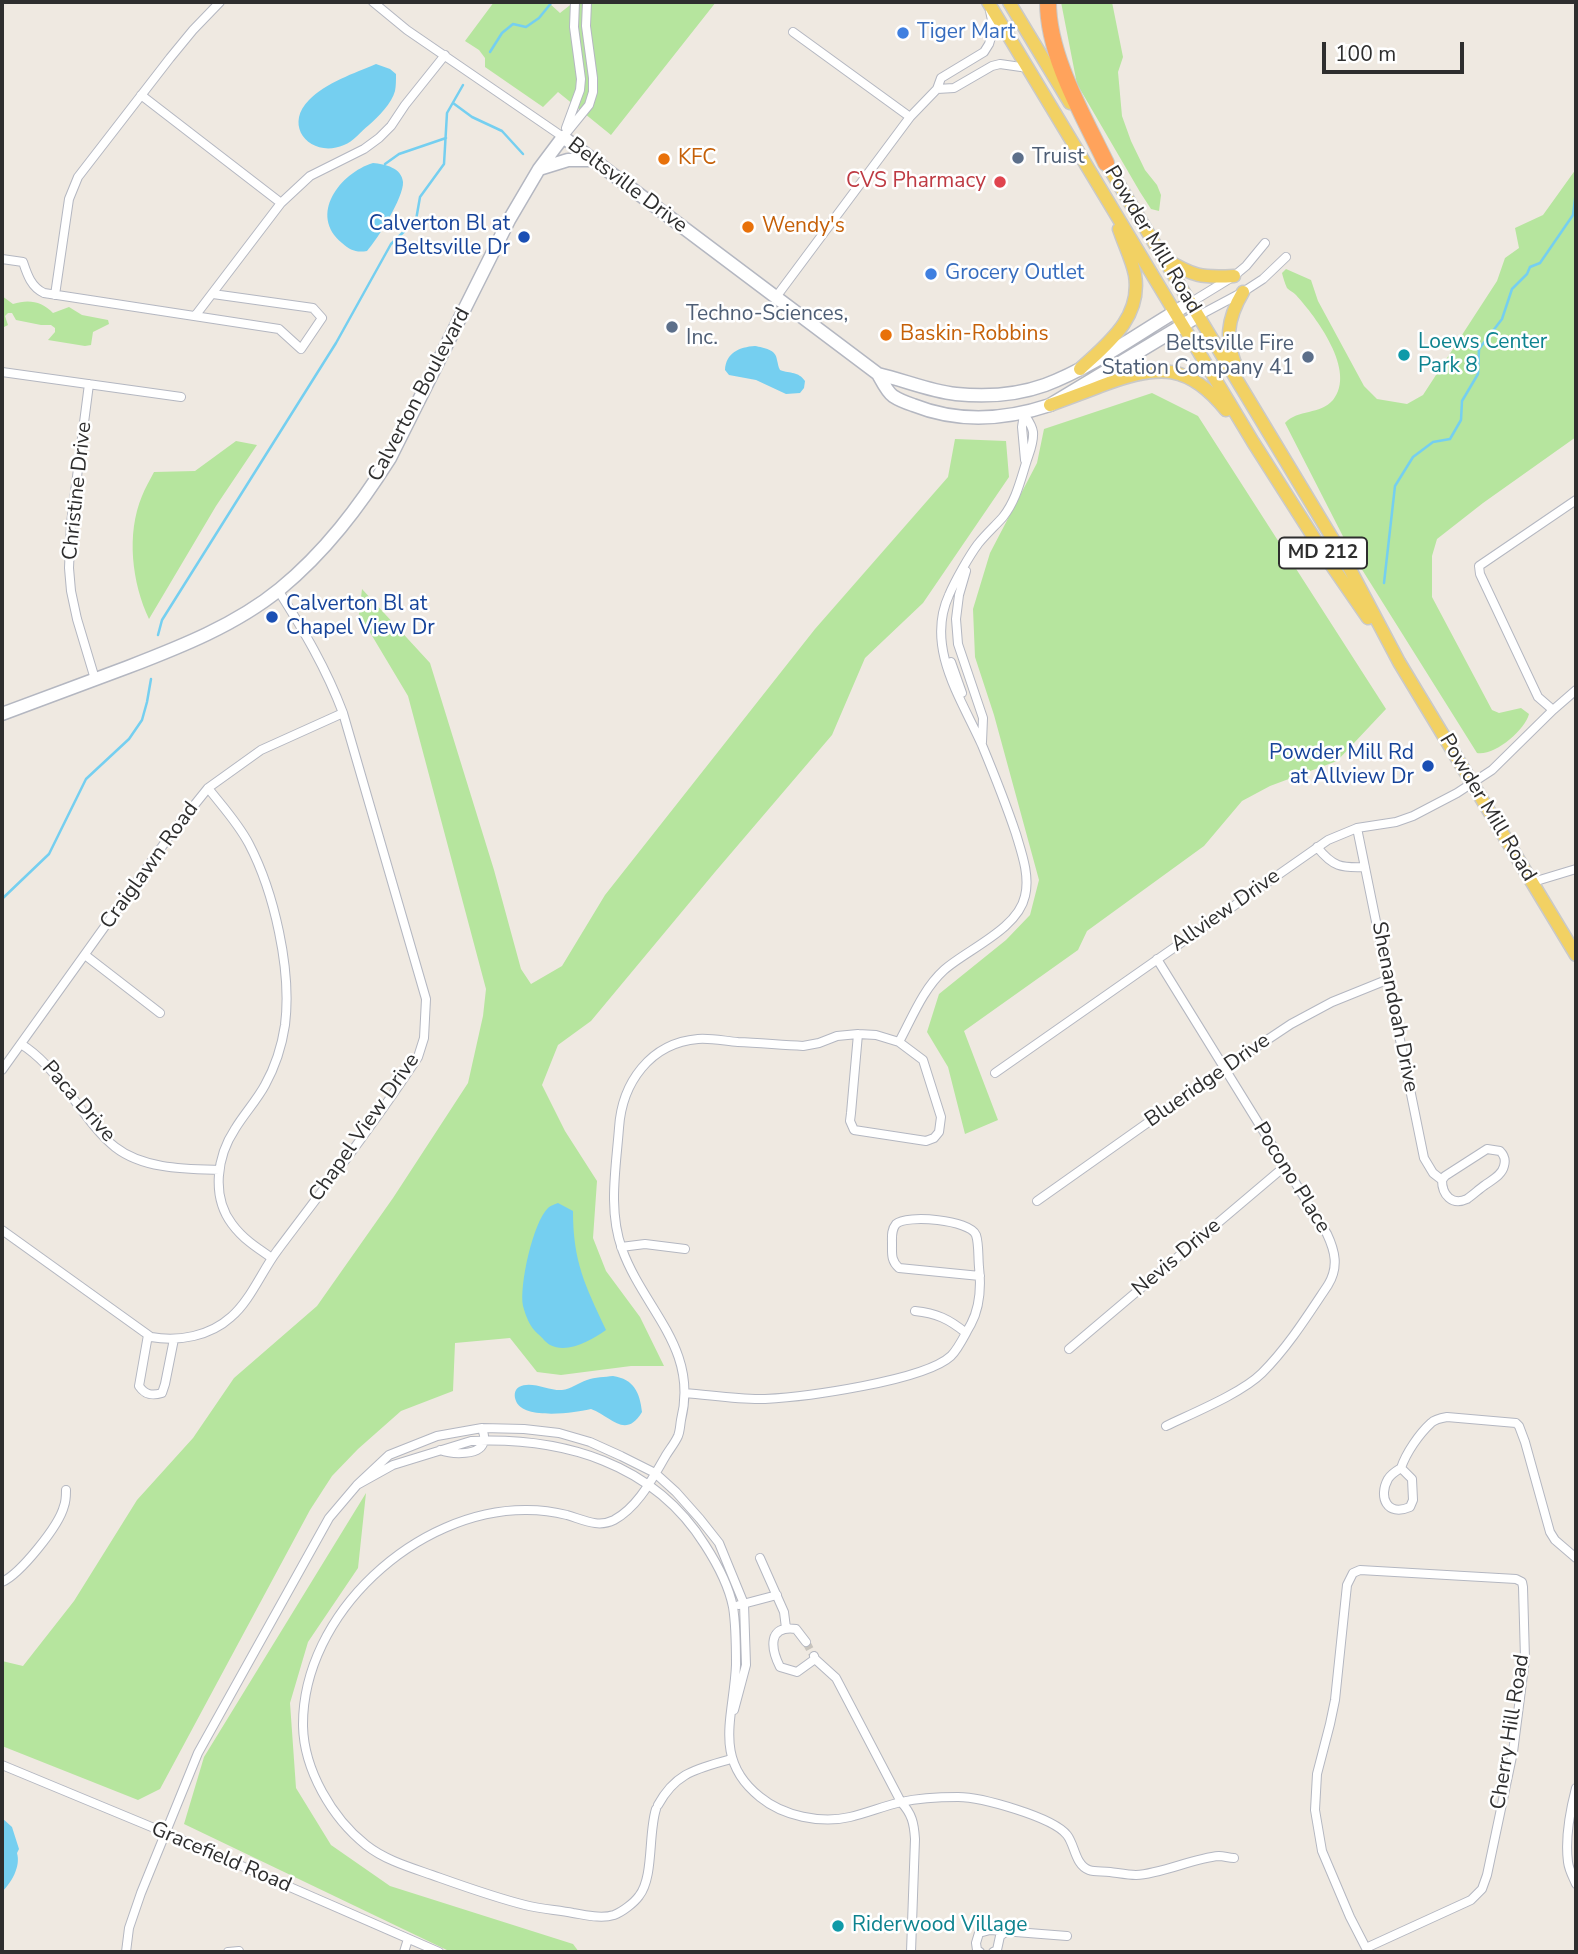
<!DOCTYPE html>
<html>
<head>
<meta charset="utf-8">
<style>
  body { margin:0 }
  #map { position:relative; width:1578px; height:1954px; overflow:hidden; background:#efe9e1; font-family:"Nunito Sans",sans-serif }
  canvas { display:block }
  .frame { position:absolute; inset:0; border:4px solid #2e2e2e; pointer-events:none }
  .scale { position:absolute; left:1322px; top:42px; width:142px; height:32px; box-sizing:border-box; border:4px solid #2e2e2e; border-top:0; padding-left:9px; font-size:21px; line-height:24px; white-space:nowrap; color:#2e2e2e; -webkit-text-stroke:5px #fff; paint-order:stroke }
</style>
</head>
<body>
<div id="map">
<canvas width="1578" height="1954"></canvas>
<div class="frame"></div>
<div class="scale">100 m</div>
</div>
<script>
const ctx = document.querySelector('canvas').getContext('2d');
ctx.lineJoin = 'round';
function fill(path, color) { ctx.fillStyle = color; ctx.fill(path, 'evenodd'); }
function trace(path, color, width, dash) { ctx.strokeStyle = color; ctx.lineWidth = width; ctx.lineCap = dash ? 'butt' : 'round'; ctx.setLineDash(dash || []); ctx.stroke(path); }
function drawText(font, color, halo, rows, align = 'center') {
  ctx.font = font + ' "Nunito Sans",sans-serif'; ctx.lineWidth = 5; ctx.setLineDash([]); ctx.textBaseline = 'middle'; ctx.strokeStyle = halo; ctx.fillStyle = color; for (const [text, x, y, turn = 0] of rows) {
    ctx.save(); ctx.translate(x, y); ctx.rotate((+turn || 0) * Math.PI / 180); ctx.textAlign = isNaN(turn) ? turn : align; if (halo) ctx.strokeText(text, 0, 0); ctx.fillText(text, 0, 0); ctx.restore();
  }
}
fill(new Path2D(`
  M494 2H548L560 13 574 2H716L611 135 558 92 543 107 485 67V58L479 50 465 41Z
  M1061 2H1112L1123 57 1118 72 1122 116 1131 141 1145 170 1157 185 1161 195 1159 211 1151 209 1140 192 1077 84Z
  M1576 169V437L1483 503 1437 539 1432 556V597L1492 710 1499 713 1521 708 1529 714C1525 730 1495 756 1477 753L1351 552 1285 423C1298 409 1320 415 1333 400 1357 371 1316 317 1296 295 1293 292 1290 291 1287 288 1285 284 1283 277 1282 273L1286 269 1311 280 1318 301 1364 386 1377 399 1407 404 1423 395 1497 281 1505 258 1519 248 1515 228 1543 215Z
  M2 296 13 304C28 299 42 301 53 313L69 307 82 315 108 320 109 324 93 332 91 345 85 346 48 340 55 332V328L51 325H41L16 320 12 313H8L5 316 8 325 2 328Z
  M1152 393 1198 416 1386 709 1337 761 1270 786 1242 801 1204 846 1087 931 1078 950 964 1031 998 1120 965 1134 948 1067 927 1032 939 994 1006 940 1030 915 1039 880 994 715 975 657 973 609 990 553 1037 463 1044 429Z
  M955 439 1006 441 1009 477 923 603 865 658 832 735 715 872 591 1021 558 1045 542 1085 565 1131 597 1181 593 1238 606 1271 640 1317 664 1366H631L561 1375 537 1372 510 1338 455 1343 453 1391 401 1411 358 1449 332 1476 310 1510 160 1789 138 1800 2 1746V1661L23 1666 74 1601 137 1500 193 1438 234 1378 317 1306 393 1198 468 1083 483 1016 486 989 408 696 359 614 362 589 430 663 494 870 521 969 531 984 562 966 605 895 815 629 948 477Z
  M236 441 257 445 216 506 149 619C132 583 126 534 142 496 145 488 150 480 154 472L195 471Z
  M366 1493 358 1568 308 1642 290 1703 296 1788 331 1845 390 1886 573 1944 579 1952H451L184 1824 204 1757Z`), '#b6e59e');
fill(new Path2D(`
  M376 64 390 69 396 74C396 80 396 86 395 91 392 103 378 117 369 125 361 131 353 142 344 145 312 159 282 127 309 100 325 83 355 73 376 64Z
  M373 163C385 164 402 168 403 182 404 197 377 240 367 251 356 253 350 250 342 243 308 215 340 173 373 163Z
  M755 346C764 348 776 349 777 360 778 363 778 367 780 370 791 374 798 371 805 381L804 388 800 393 786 394 756 380 729 375 725 370C726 353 739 347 755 346Z
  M558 1203 573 1211C573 1262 585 1285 606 1330 592 1340 568 1354 550 1345 546 1343 542 1337 538 1334 530 1327 526 1317 523 1306 519 1286 533 1222 548 1208 550 1206 555 1204 558 1203Z
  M613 1376C634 1379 640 1393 642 1412 625 1440 611 1416 591 1409 575 1413 523 1420 516 1401 514 1396 514 1390 519 1387 531 1380 549 1391 562 1390 571 1389 578 1383 587 1380 595 1377 605 1377 613 1376Z
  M2 1818 12 1827 19 1849 17 1853C21 1867 11 1883 2 1892Z`), '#75cff0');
trace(new Path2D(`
  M490 52 502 33 513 24 526 27 539 18 552 2
  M453 103 472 117 502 131 523 154
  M385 164 399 154 446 138
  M1384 583 1395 486 1413 457 1433 442 1450 439 1461 420 1462 401 1478 374 1479 349 1502 319 1512 289 1527 274 1530 267 1540 263 1573 215 1576 191
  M158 635 162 620 336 343 391 244 416 220 420 197 444 164 447 113 463 85
  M2 902 3 898 49 854 86 779 129 739 142 720 147 702 151 679`), '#75cff0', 2.5);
trace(new Path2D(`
  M806 1642 813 1655`), '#c8c4bd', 8, [8, 4]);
const street = new Path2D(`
  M373 2 407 30 563 137
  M793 32 910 117
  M937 89 954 88 992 66 1000 64 1028 68
  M141 95 281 203
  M566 128 580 90 581 79 574 27 575 2
  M563 137 589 105 593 92V78L586 26 587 2
  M2 259 23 262C27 274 31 287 44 293L279 329 301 349 322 318 313 308 213 294
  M55 295 69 199 78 177 170 58 193 30 220 2
  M776 297 910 117 937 89 941 78 984 52 989 44 992 34 993 25 990 11
  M1190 303 1234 276 1246 266 1265 243
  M195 316 281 203 310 176 364 149 379 138 391 126 405 105 445 55
  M1198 316 1243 292 1263 279 1286 257
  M2 372 181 397
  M89 384 71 523 69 568 71 591 77 619 95 679
  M1024 414 1022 427 1025 460
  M966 571 959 595 956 619 958 644 983 718 982 742
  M951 662 962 693
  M1553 710 1538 697 1480 574 1479 566 1576 500
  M208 788C222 806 238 823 249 844 274 892 292 970 285 1025 282 1045 275 1067 265 1085 257 1100 244 1114 235 1129 217 1156 211 1196 232 1224 243 1239 257 1248 272 1258
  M1357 828 1424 1158 1433 1173 1442 1180C1442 1195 1452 1206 1467 1199 1473 1195 1479 1189 1485 1185 1492 1180 1502 1175 1504 1166 1506 1159 1504 1155 1500 1151L1487 1149 1445 1176 1442 1180
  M1317 847C1333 867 1341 868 1365 867
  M1533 882 1576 869
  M85 955 160 1013
  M1157 959 1327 1234C1335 1251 1339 1267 1328 1285 1308 1315 1288 1347 1262 1373 1242 1393 1193 1413 1166 1426
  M899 1042C912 1018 923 989 944 970 968 949 1018 929 1025 896 1030 876 1022 854 1016 834 1006 804 994 774 982 745 961 698 925 647 949 595 955 581 969 556 978 544 986 534 995 526 1003 517 1016 500 1020 482 1026 463 1029 453 1034 443 1033 432 1032 425 1028 420 1024 414
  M21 1044C40 1056 53 1072 66 1089 81 1108 96 1132 115 1147 143 1169 185 1169 219 1170
  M2 1070 171 834 208 788 261 750 343 713
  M995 1073 1328 840 1357 828 1396 822 1413 816 1457 793 1492 770 1553 710 1576 690
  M1037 1201 1225 1068 1291 1024 1332 1002 1389 979
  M2 1230 151 1337C179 1342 210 1336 231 1317 250 1301 262 1271 277 1251 325 1187 374 1124 418 1057L424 1038 426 999 343 713C326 668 304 631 278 590
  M621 1247 645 1244 685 1249
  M915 1311C936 1313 949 1319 966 1333
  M148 1335 139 1386C145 1395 152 1396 162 1393L165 1384 174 1339
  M1069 1349 1284 1167
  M685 1393C711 1395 739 1400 765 1399 804 1397 924 1381 951 1356 959 1348 965 1334 971 1324 980 1307 981 1285 979 1267 978 1257 979 1244 976 1235 970 1220 907 1214 896 1224 891 1230 892 1237 892 1244 892 1254 891 1261 899 1268L980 1276
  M440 1450C451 1454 482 1457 484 1440 485 1436 483 1432 482 1428
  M1401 1468C1406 1453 1419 1434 1431 1423 1435 1419 1441 1418 1447 1417L1516 1423 1519 1426 1525 1442 1550 1532 1555 1540 1576 1558
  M1401 1468 1412 1479 1413 1500 1410 1507C1387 1517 1378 1497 1388 1479 1391 1474 1396 1471 1401 1468Z
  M357 1485 393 1465 471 1441C563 1437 654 1463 705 1545 716 1562 729 1587 733 1607 736 1625 736 1647 736 1665 734 1716 712 1759 760 1797 783 1816 821 1824 850 1817 867 1813 884 1806 901 1802 919 1798 939 1797 958 1797 981 1797 1053 1817 1067 1835 1075 1845 1075 1865 1089 1870 1095 1872 1103 1871 1110 1872 1118 1873 1128 1875 1136 1875 1162 1874 1193 1858 1219 1856 1224 1856 1229 1858 1234 1858
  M760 1558 784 1612 786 1628
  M2 1582C20 1574 59 1526 64 1506 66 1501 66 1495 66 1490
  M739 1605 777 1595
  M806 1642 796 1629C767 1625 771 1649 780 1667L797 1672 815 1659 814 1656
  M815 1659 836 1678 901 1802C912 1814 914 1823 915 1839L911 1952
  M2 1765 166 1833 439 1952
  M1576 1788C1570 1811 1565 1839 1568 1862 1569 1870 1573 1877 1576 1884
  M658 1805C676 1772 697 1769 731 1759
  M656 1809C648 1834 654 1877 639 1896 634 1903 622 1912 614 1915 601 1919 586 1915 573 1913 557 1910 541 1909 525 1905 493 1897 463 1886 432 1875 409 1867 385 1860 366 1845 332 1818 304 1770 303 1726 302 1614 417 1509 527 1510 541 1510 555 1512 567 1515 584 1520 598 1528 614 1520 638 1507 652 1479 665 1457 669 1450 675 1443 678 1436 680 1431 680 1426 681 1420 699 1348 644 1310 622 1249 608 1210 616 1168 619 1128 622 1083 650 1043 698 1039 711 1038 725 1041 738 1042 760 1043 782 1045 803 1046L819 1043 837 1036 858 1034 876 1035 899 1042 923 1060 941 1117 939 1132 934 1138 926 1141 854 1130 850 1121 851 1113 858 1034
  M1366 1948 1471 1900 1482 1889 1487 1875 1513 1752 1525 1659 1523 1587 1522 1582 1516 1579 1360 1570 1353 1573 1347 1585 1335 1700 1330 1724 1317 1774 1315 1810 1322 1851 1350 1917 1368 1952
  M126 1952 129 1928 141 1893 198 1753 329 1518 357 1485 389 1455 437 1436 482 1428 524 1429 559 1433 590 1442 621 1456 655 1473 676 1492 700 1519 719 1543 744 1604 746 1665 734 1710
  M228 1952 239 1951
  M404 1952 408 1939
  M980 1952 977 1950 976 1943 979 1933 990 1930 1067 1936
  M993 1952 997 1950 1000 1936 1007 1931`);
const secondary = new Path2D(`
  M539 169 568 160H594
  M878 374C904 380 929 391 956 394 985 397 1017 395 1045 385 1094 367 1144 329 1190 303
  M2 714C44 698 86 683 128 667 180 647 236 625 280 589 325 552 359 507 390 458L509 220 539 169 563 137 878 374C882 381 887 392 893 396 899 400 907 403 913 405 958 423 1005 420 1050 405L1198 316`);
const primary = new Path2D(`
  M988 2 1253 442 1330 563 1368 618
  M1009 2 1070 103
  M1103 158 1343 556 1399 662 1576 955
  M1165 259C1193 276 1201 278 1234 276
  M1080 369C1107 344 1142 318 1135 275 1132 260 1124 244 1119 229
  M1238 370C1224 341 1227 319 1243 292
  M1050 405C1069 398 1088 391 1106 384 1159 364 1189 364 1226 410`);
const highway = new Path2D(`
  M1048 2C1048 56 1083 115 1106 163`);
trace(street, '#b4b7c1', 10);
trace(secondary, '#b4b7c1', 15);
trace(primary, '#c9c9c9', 15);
trace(highway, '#c9c9c9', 18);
trace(street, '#fff', 8);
trace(secondary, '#fff', 12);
trace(primary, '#f2d163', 12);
trace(highway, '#ffa35c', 16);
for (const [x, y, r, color] of [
  [903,33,7,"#3f7fe0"],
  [1018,158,7,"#5c6f8a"],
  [664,159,7,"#e8710a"],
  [1000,182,7,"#e0444e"],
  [748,227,7,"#e8710a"],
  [524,237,7,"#1a4fb4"],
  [931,274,7,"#3f7fe0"],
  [672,327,7,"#5c6f8a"],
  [886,335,7,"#e8710a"],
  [1404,355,7,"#0f9aa8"],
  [1308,357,7,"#5c6f8a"],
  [272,617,7,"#1a4fb4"],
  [1428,766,7,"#1a4fb4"],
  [838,1926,7,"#0f9aa8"]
]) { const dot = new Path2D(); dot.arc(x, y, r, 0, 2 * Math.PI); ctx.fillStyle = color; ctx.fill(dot); trace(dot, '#fff', 2.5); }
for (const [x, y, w] of [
  [1323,553,88]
]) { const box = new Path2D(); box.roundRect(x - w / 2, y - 15.5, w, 31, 5); ctx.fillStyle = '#fff'; ctx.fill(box); trace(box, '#2e2e2e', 2); }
drawText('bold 19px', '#2e2e2e', null, [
  ["MD 212",1323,553]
]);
drawText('21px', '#366cbe', '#fff', [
  ["Tiger Mart",917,33],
  ["Grocery Outlet",945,274]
], 'left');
drawText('21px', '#4e5e75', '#fff', [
  ["Truist",1032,158],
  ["Techno-Sciences,",686,315],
  ["Inc.",686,339],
  ["Beltsville Fire",1294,345,"right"],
  ["Station Company 41",1294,369,"right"]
], 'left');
drawText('21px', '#c56008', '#fff', [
  ["KFC",678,159],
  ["Wendy's",762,227],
  ["Baskin-Robbins",900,335]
], 'left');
drawText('21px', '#be3a42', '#fff', [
  ["CVS Pharmacy",986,182]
], 'right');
drawText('21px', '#2e2e2e', '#fff', [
  ["Beltsville Drive",627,186,37],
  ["Powder Mill Road",1152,240,59],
  ["Calverton Boulevard",420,395,-62],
  ["Christine Drive",78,491,-84],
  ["Powder Mill Road",1487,808,59],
  ["Craiglawn Road",150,866,-54],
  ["Allview Drive",1226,911,-35],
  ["Shenandoah Drive",1394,1007,79],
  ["Blueridge Drive",1208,1081,-35],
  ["Paca Drive",78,1102,49],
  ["Chapel View Drive",365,1128,-55],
  ["Pocono Place",1291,1178,58],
  ["Nevis Drive",1177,1258,-40],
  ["Cherry Hill Road",1511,1732,-81],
  ["Gracefield Road",221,1858,23]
]);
drawText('21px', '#164399', '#fff', [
  ["Calverton Bl at",510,225],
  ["Beltsville Dr",510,249],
  ["Calverton Bl at",286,605,"left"],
  ["Chapel View Dr",286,629,"left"],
  ["Powder Mill Rd",1414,754],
  ["at Allview Dr",1414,778]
], 'right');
drawText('21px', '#0d838f', '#fff', [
  ["Loews Center",1418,343],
  ["Park 8",1418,367],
  ["Riderwood Village",852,1926]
], 'left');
</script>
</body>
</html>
